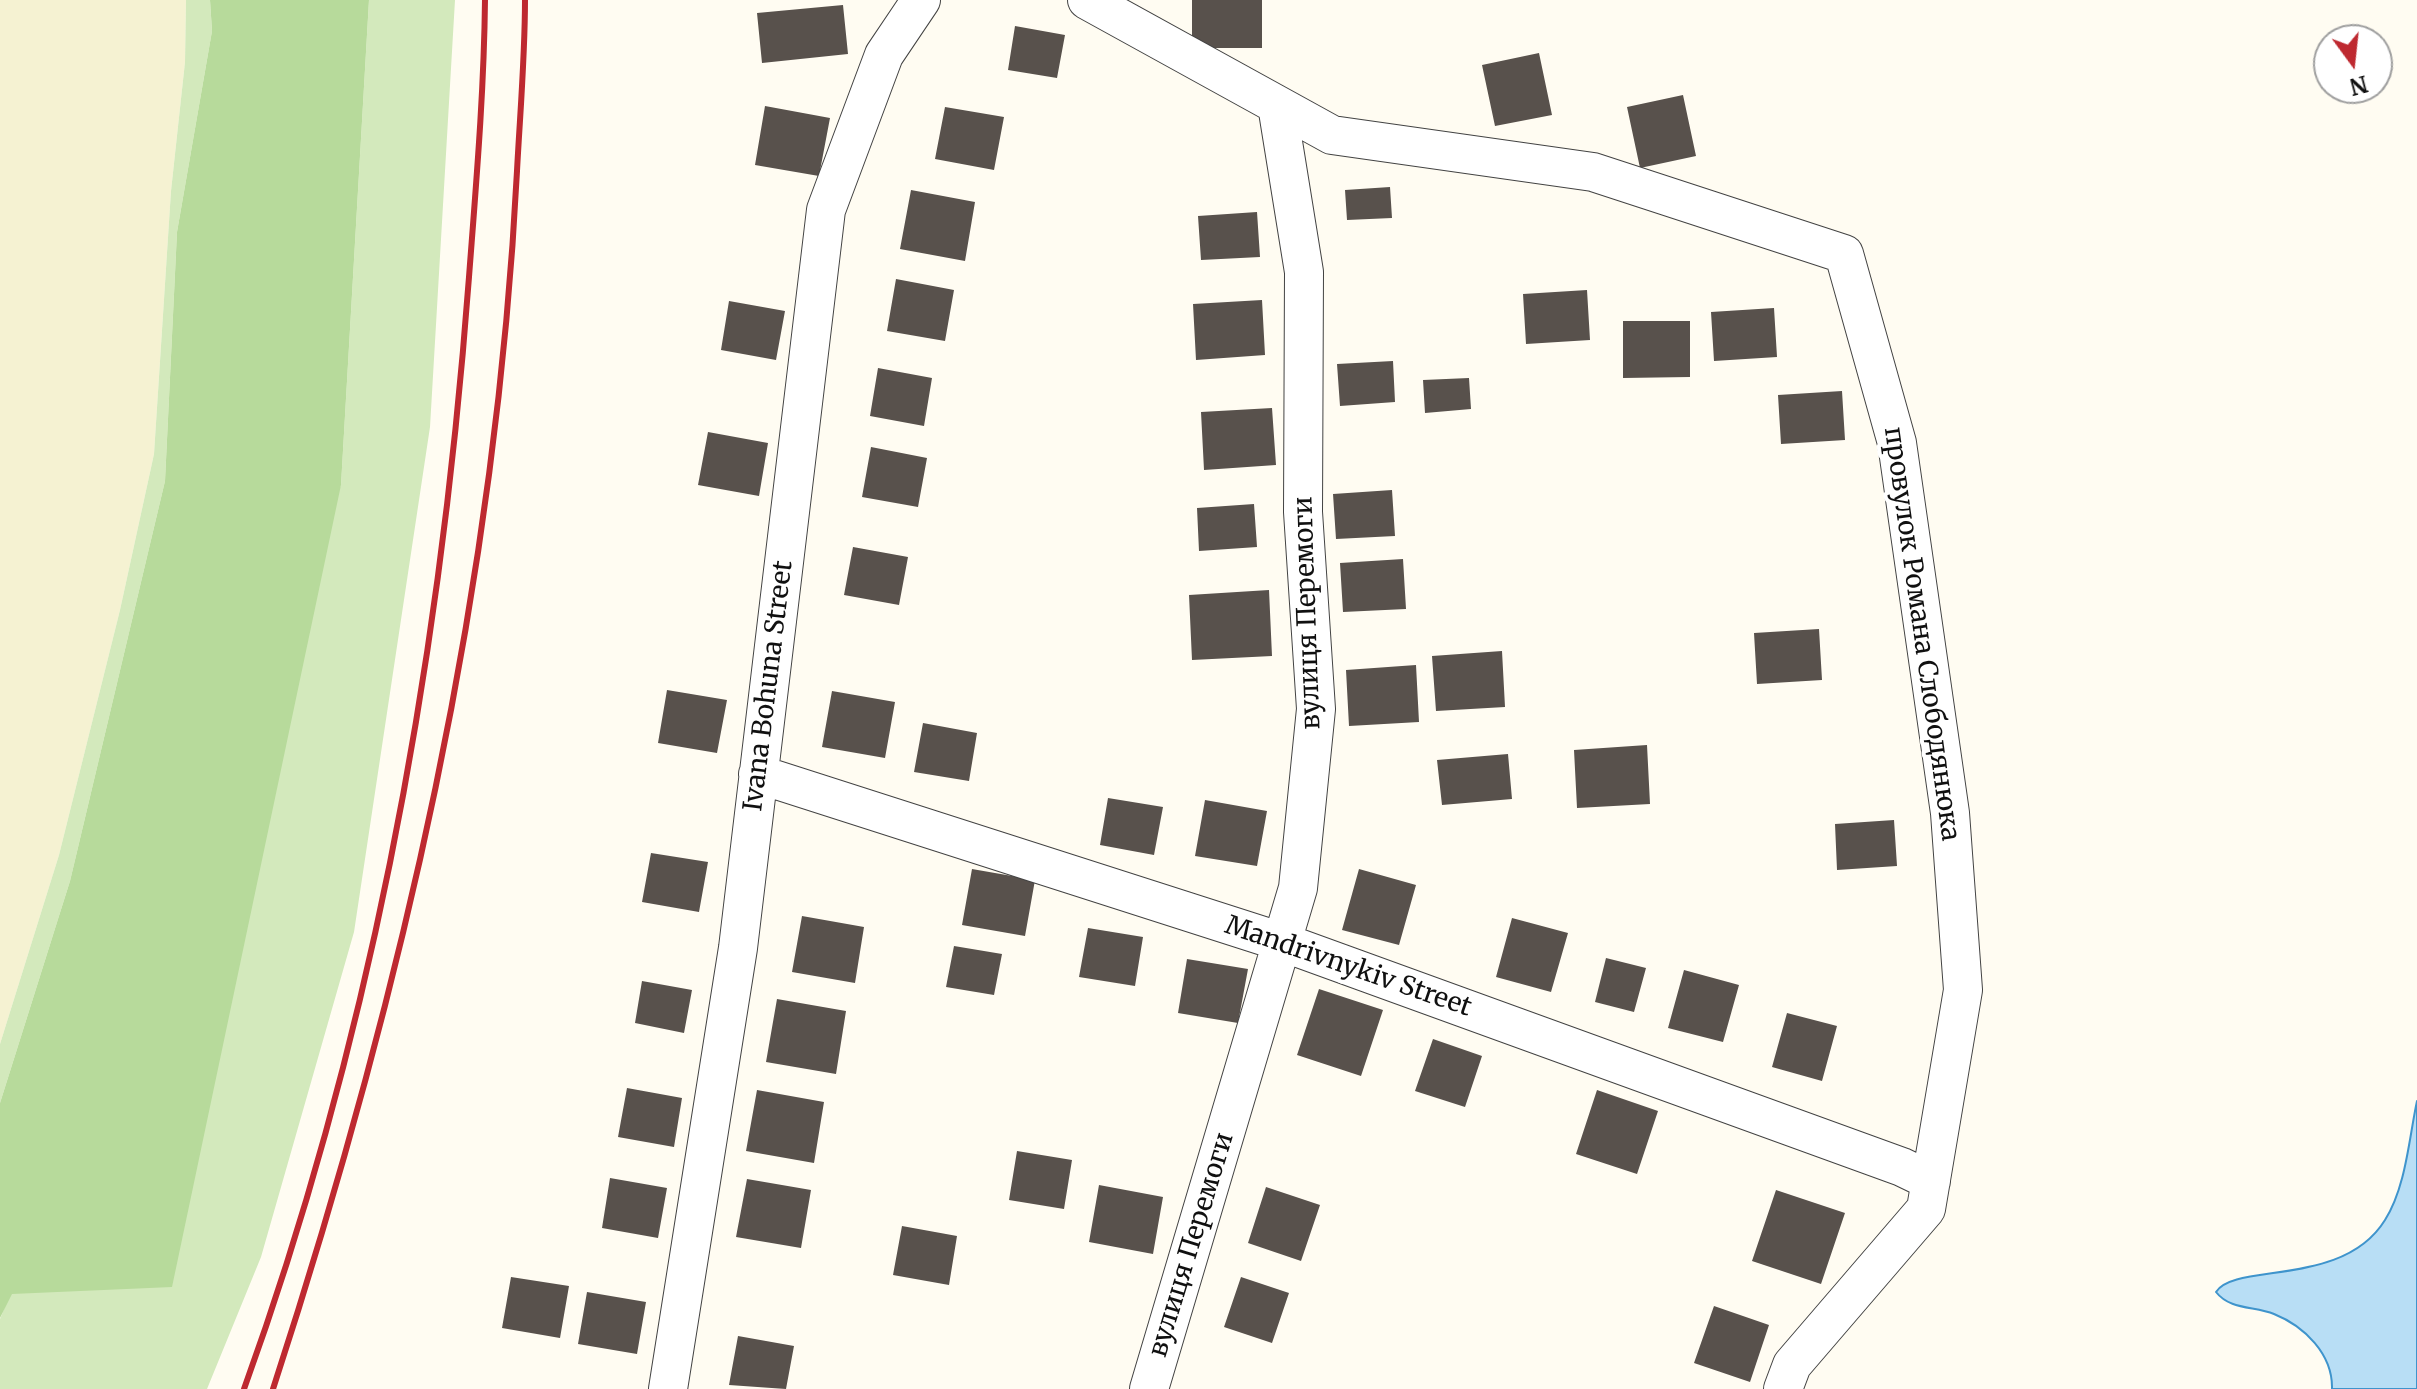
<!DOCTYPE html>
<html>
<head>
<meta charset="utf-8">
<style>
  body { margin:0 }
  #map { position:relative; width:2417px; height:1389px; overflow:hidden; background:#fffcf2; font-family:Merriweather,serif }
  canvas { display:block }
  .north { position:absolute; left:2313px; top:24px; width:80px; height:80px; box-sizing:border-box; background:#fff; border:2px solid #9f9f9f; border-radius:50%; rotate:165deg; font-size:22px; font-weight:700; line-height:32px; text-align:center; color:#101010 }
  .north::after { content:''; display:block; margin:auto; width:28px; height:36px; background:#be2930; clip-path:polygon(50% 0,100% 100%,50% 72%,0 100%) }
</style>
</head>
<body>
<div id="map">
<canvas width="2417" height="1389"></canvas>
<div class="north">N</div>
</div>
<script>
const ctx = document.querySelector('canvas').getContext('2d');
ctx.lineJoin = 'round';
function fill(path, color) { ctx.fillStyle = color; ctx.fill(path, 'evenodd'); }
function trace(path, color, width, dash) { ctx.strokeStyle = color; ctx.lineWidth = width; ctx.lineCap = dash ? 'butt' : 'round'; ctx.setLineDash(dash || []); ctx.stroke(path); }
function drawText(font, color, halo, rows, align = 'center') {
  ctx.font = font + ' Merriweather,serif'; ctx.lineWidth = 8; ctx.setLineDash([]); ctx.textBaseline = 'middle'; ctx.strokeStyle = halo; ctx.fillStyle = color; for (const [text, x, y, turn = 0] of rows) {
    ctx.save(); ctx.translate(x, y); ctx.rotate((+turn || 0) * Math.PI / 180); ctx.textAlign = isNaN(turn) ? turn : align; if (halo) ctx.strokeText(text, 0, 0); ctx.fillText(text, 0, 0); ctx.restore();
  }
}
fill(new Path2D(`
  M0 0H186L185 62 171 191 154 454 120 610 59 855 0 1044Z`), '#f5f2d2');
fill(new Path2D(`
  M186 0H210L212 31 177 232 165 481 70 881 0 1103V1044L59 855 120 610 154 454 171 191 185 62Z
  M369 0H455L430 427 354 932 261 1257 207 1389H0V1319L341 485Z`), '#d3e9bc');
fill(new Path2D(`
  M210 0H369L341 485 172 1287 12 1294 0 1318V1103L70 881 165 481 177 232 212 31Z`), '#b7da9b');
const water = new Path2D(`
  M2417 1101V1389H2332C2333 1354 2304 1326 2274 1314 2254 1306 2230 1310 2216 1292 2235 1262 2343 1288 2385 1220 2406 1187 2409 1138 2417 1101Z`);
fill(water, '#b8def5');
trace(water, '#3f94cc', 2);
fill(new Path2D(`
  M1192 0H1262V48H1192Z
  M843 5 848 54 762 63 757 13Z
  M1015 26 1065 35 1057 78 1008 70Z
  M1539 53 1552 115 1495 126 1482 65Z
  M1683 95 1696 156 1640 168 1627 107Z
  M765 106 830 118 819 176 755 165Z
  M945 107 1004 117 994 170 935 159Z
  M1390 187 1392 218 1347 220 1345 190Z
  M911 190 975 202 965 261 900 249Z
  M1257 212 1260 257 1201 260 1198 216Z
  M896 279 954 290 945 341 887 331Z
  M1587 290 1590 340 1526 344 1523 294Z
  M1262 300 1265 355 1196 360 1193 304Z
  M729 301 785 311 776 360 721 350Z
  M1774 308 1777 357 1714 361 1711 312Z
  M1623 321H1690V377L1623 378Z
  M1393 361 1395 402 1340 406 1337 364Z
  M878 368 932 378 924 426 870 416Z
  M1469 378 1471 409 1425 413 1423 380Z
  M1842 391 1845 440 1781 444 1778 395Z
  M1272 408 1276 465 1204 470 1201 412Z
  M708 432 768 443 759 496 698 485Z
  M871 447 927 458 918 507 862 497Z
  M1392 490 1395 536 1336 539 1333 494Z
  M1254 504 1257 547 1199 551 1197 508Z
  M853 547 908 557 899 605 844 595Z
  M1403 559 1406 609 1343 612 1340 563Z
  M1269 590 1272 656 1192 660 1189 595Z
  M1819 629 1822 680 1757 684 1754 633Z
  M1502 651 1505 707 1436 711 1432 656Z
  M1416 665 1419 722 1349 726 1346 670Z
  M667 690 727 700 717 753 658 743Z
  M832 691 895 702 885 758 822 747Z
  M923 723 977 733 969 781 914 772Z
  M1647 745 1650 804 1577 808 1574 750Z
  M1508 754 1512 799 1442 805 1437 760Z
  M1108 798 1163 807 1154 855 1100 845Z
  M1205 800 1267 811 1257 866 1195 856Z
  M1894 820 1897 866 1837 870 1835 824Z
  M651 853 708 862 699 912 642 902Z
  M972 869 1035 880 1025 936 962 925Z
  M1359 869 1416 885 1399 945 1342 930Z
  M802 916 864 927 855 983 792 972Z
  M1512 918 1568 933 1551 992 1496 977Z
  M1088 928 1143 937 1135 986 1079 977Z
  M954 946 1002 954 994 995 946 987Z
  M1606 958 1646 968 1634 1012 1595 1002Z
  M1187 959 1248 969 1238 1023 1178 1013Z
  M1684 970 1739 985 1723 1042 1668 1028Z
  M642 981 692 990 684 1033 635 1023Z
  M1319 989 1383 1010 1361 1076 1297 1055Z
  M777 999 846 1011 836 1074 766 1062Z
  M1787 1013 1837 1026 1822 1081 1772 1067Z
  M1433 1039 1482 1056 1465 1107 1415 1091Z
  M627 1088 682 1098 674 1147 618 1137Z
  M757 1090 824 1102 814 1163 746 1151Z
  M1597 1090 1658 1111 1637 1174 1576 1154Z
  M1017 1151 1072 1160 1064 1209 1009 1200Z
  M610 1178 667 1188 658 1238 602 1228Z
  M747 1179 811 1190 801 1248 736 1237Z
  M1099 1185 1163 1197 1153 1254 1089 1242Z
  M1266 1187 1320 1205 1301 1261 1248 1243Z
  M1776 1190 1845 1213 1821 1284 1752 1261Z
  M902 1226 957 1236 949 1285 893 1275Z
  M511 1277 569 1286 560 1338 502 1328Z
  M1241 1277 1289 1293 1272 1343 1224 1327Z
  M587 1292 646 1302 637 1354 578 1344Z
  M1714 1306 1769 1325 1750 1382 1694 1363Z
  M738 1336 794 1346 786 1389 729 1385Z`), '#58514c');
const minor = new Path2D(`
  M1087 0 1332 135 1593 172 1844 254 1897 443 1950 813 1963 990 1926 1209 1792 1365 1783 1389
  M758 774 1282 942 1902 1167 1931 1181
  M668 1389 738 948 826 210 884 55 921 0
  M1149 1389 1298 888 1316 709 1303 512 1304 272 1277 105`);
trace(minor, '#434343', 40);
trace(minor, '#fff', 38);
trace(new Path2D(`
  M244 1389C373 1033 441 653 469 277 476 185 484 93 485 0
  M273 1389C402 994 496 587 517 171 520 114 525 57 525 0`), '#be2930', 6);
drawText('26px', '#101010', '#fff', [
  ["вулиця Перемоги",1308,613,-92],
  ["провулок Романа Слободянюка",1921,634,82],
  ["Ivana Bohuna Street",769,686,-83],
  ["Mandrivnykiv Street",1348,967,19],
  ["вулиця Перемоги",1192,1245,-73]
]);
</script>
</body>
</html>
